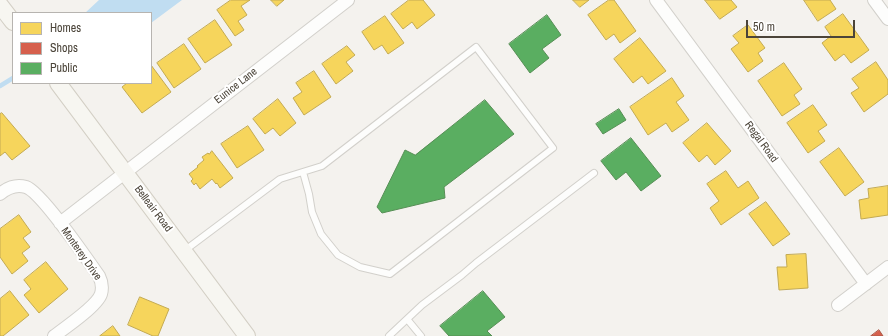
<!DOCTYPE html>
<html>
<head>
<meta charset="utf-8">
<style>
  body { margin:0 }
  #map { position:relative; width:888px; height:336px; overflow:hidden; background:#f4f2ee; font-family:"Archivo Narrow",sans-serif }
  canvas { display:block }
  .legend { position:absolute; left:12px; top:12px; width:140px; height:72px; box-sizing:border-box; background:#fff; border:1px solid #b7b4b0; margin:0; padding:5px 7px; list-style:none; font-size:12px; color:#4b4439 }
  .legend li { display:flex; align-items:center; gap:8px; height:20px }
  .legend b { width:20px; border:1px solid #b7b4b0 }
  .scale { position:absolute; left:746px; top:20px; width:109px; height:18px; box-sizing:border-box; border:2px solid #4b4439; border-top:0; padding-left:5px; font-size:12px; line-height:14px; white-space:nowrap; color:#4b4439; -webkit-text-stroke:3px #fff; paint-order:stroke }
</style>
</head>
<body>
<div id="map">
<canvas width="888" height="336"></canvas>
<ul class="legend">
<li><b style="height:11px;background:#f6d55c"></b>Homes</li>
<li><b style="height:11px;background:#d6604d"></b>Shops</li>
<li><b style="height:11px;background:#5aae61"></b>Public</li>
</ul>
<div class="scale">50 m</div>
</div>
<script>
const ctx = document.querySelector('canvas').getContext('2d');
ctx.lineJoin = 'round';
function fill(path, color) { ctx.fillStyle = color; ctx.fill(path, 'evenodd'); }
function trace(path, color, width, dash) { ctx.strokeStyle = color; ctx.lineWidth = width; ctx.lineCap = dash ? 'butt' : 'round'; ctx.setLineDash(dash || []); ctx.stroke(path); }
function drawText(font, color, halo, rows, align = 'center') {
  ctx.font = font + ' "Archivo Narrow",sans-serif'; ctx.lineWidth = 4; ctx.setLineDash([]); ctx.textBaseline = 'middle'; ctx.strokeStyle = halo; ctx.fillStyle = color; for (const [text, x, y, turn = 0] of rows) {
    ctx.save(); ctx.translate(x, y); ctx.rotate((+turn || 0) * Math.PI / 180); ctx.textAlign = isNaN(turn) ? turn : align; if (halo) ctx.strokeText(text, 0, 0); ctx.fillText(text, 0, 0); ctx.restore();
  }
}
fill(new Path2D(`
  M99 0H182L151 23V13H85Z`), '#c0ddf1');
const homes = new Path2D(`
  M231 0H250L241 6 247 15 238 21 244 30 235 36 217 10Z
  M271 0H284L277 6Z
  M409 0H423L435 15 417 29 412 22 403 29 391 14Z
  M573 0H589L580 7Z
  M609 0H614L636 31 620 43 614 34 606 40 588 15Z
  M705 0H731L737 7 720 19Z
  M804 0H830L836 9 818 21Z
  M843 14 869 50 851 63 844 54 835 61 822 43 831 36 825 27Z
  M385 16 404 43 388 54 382 45 374 50 362 32Z
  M215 20 232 45 205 63 188 39Z
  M748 25 765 48 758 53 763 61 748 72 731 49 739 43 733 36Z
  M640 38 666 71 648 84 642 76 633 83 614 59Z
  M184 44 201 69 174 88 157 63Z
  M347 46 355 55 346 62 353 71 336 84 322 64Z
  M876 62 888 80V94L864 112 851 93 859 88 852 79Z
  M784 63 802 89 794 95 800 104 782 116 758 81Z
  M151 65 171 92 142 113 122 87 127 83H151Z
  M314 71 331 97 304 115 293 98 302 92 296 83Z
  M672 78 684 96 676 102 689 120 672 132 666 123 648 135 630 107Z
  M278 99 296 123 280 136 273 128 265 134 253 119Z
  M813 105 827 125 818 131 825 141 808 153 787 123Z
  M2 113 30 146 12 160 5 152 0 156V114Z
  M707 123 731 151 715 165 707 155 699 162 683 143Z
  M248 126 264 150 237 168 221 144Z
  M839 148 864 182 845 196 820 162Z
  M212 151 233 178 220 188 217 183 216 184 212 179 200 189 196 183 194 185 191 181 193 179 189 174 198 167 197 166 204 160 202 157 208 153 209 154Z
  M726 171 738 188 748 181 759 198 721 225 710 208 719 201 707 184Z
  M888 186V215L861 219 859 200 869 198 868 189Z
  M766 202 790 234 773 246 749 214Z
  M19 215 31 232 23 238 30 247 22 253 28 261 12 274 0 257V229Z
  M806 254 808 288 779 290 777 267H787L786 255Z
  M46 262 68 289 39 313 24 295 31 289 24 280Z
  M10 291 29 315 3 336H0V299Z
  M140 297 169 309 158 336H153L128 325Z
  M113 326 120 336H100Z`);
fill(homes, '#f6d55c');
trace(homes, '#c3aa52', 1);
const shops = new Path2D(`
  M879 330 883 336H871Z`);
fill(shops, '#d6604d');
trace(shops, '#ac5847', 1);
const public = new Path2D(`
  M547 15 561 35 542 49 549 58 530 73 509 44Z
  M485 100 514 134 444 187 445 198 382 213 377 207 405 150 415 155Z
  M619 109 626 120 603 134 596 124Z
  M631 138 661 176 641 191 626 172 616 180 601 161Z
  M483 291 505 317 487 331 492 336H449L440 326Z`);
fill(public, '#5aae61');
trace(public, '#568e55', 1);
trace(new Path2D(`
  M0 86 13 78`), '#c0ddf1', 4.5);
const service = new Path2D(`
  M184 251 280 179 322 166 476 47 553 148 390 274 360 267 338 255 321 234 312 212 309 194 303 172
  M407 319 421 336
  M389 336 422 305 462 275 476 263 594 173`);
const minor = new Path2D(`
  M656 0 866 284
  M874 0 888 19
  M0 194C7 188 16 184 26 187 41 192 87 259 99 276 102 282 103 287 101 294 97 306 65 328 54 336
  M60 223 348 0
  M838 305 888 267`);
const secondary = new Path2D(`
  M0 5 13 22
  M58 83 247 336`);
trace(service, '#d2d0cb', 8);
trace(minor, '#d2d0cb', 14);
trace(secondary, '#d3cfc5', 18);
trace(service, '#fdfdfc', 6);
trace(minor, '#fdfdfc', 12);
trace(secondary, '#f7f6f1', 16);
drawText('11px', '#4b4439', '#fff', [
  ["Eunice Lane",236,86,-38],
  ["Regal Road",761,142,54],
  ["Belleair Road",153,209,53],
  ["Monterey Drive",81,254,55]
]);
</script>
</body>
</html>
